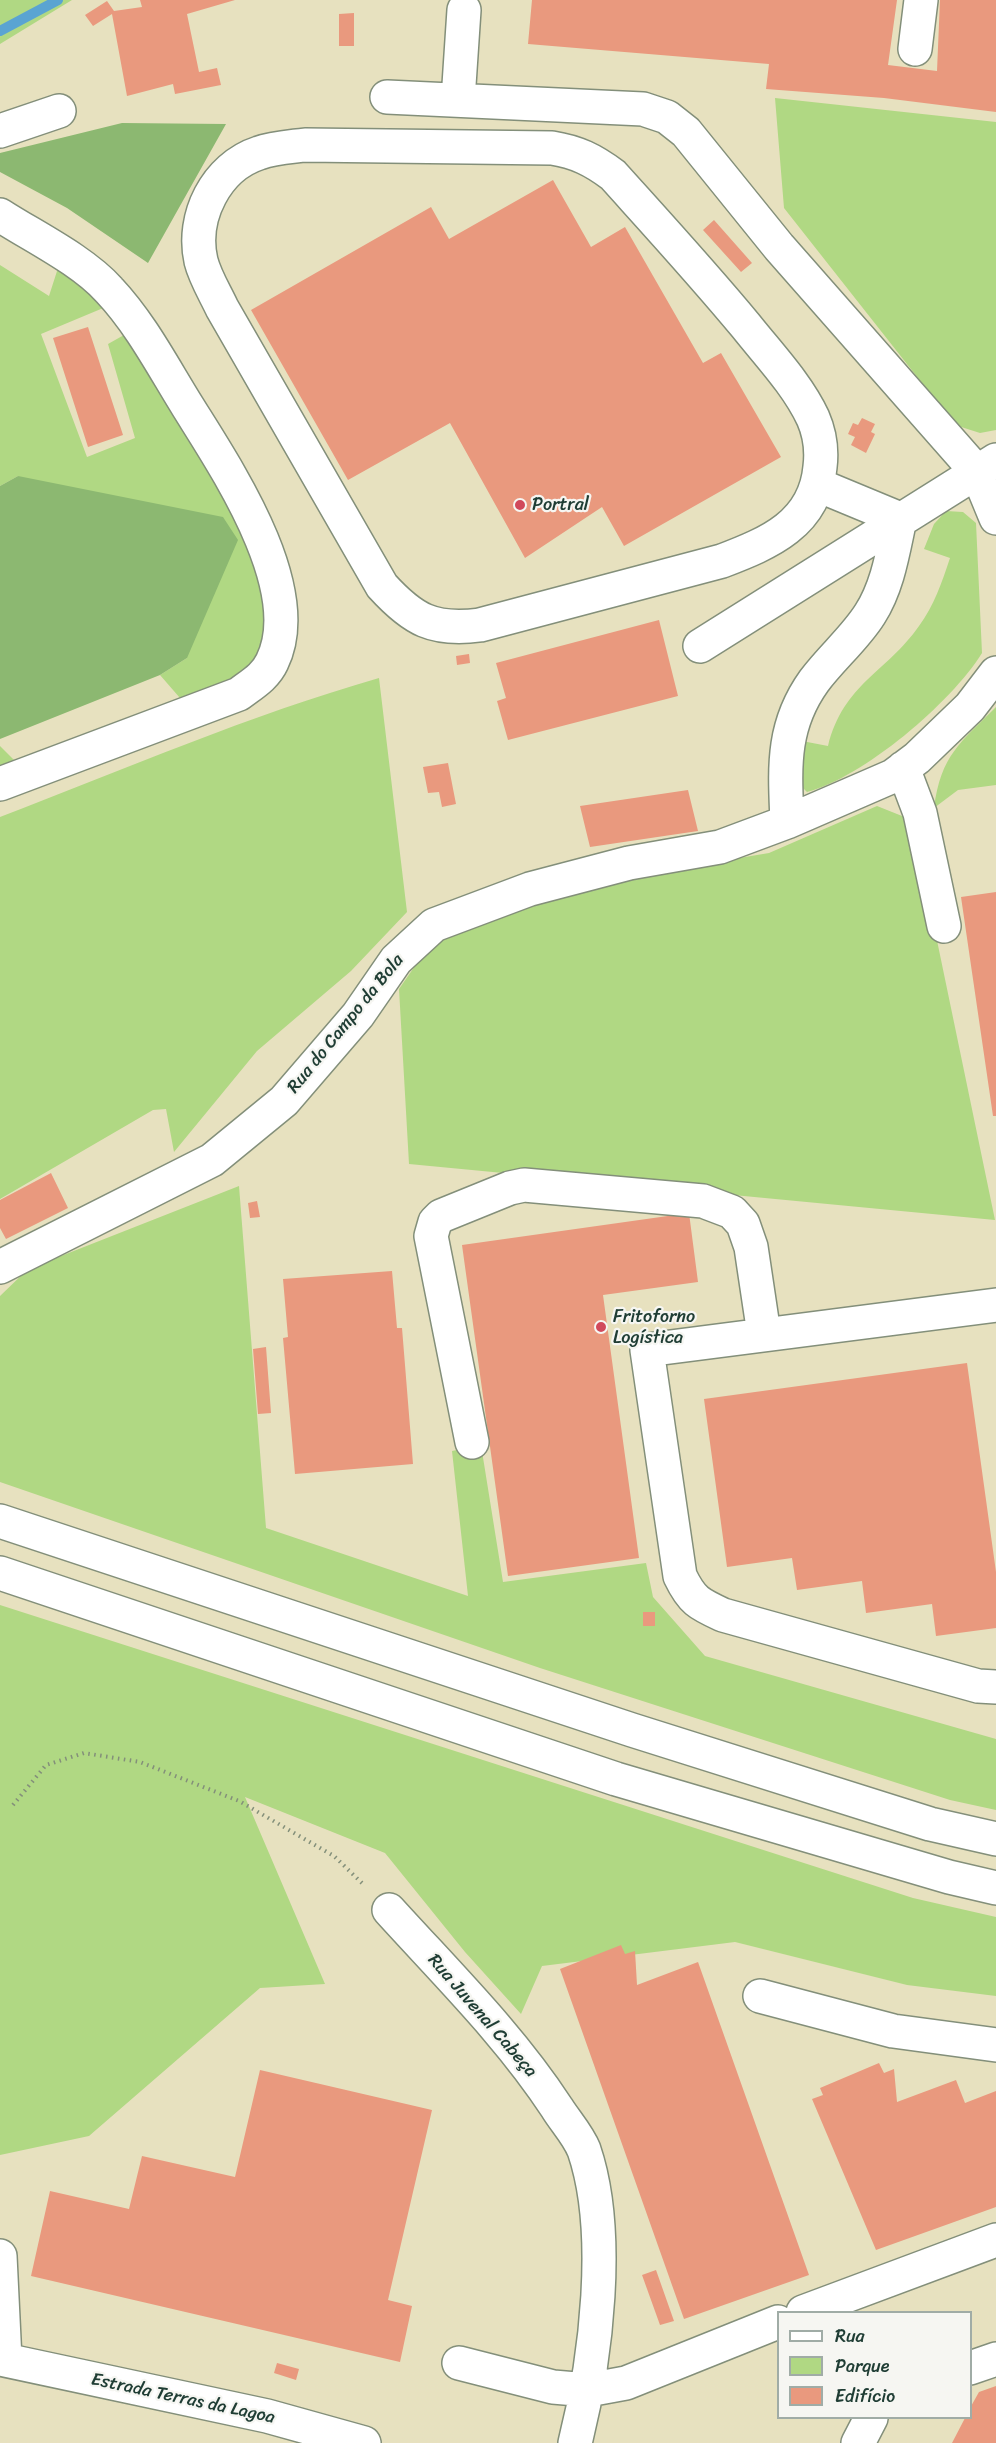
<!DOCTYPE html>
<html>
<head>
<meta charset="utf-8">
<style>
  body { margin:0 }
  #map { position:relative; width:996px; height:2443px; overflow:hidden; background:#e7e1bf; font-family:Sriracha,sans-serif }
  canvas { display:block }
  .legend { position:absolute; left:777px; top:2311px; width:195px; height:108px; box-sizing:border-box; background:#f6f6f2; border:2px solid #a0aca6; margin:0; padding:8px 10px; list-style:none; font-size:18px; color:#1f3d34 }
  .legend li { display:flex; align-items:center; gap:12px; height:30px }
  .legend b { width:30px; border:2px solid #a0aca6 }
</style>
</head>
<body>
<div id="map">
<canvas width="996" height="2443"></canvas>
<ul class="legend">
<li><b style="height:8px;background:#fff"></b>Rua</li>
<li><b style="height:16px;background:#b0d883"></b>Parque</li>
<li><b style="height:16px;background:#e9997e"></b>Edifício</li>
</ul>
</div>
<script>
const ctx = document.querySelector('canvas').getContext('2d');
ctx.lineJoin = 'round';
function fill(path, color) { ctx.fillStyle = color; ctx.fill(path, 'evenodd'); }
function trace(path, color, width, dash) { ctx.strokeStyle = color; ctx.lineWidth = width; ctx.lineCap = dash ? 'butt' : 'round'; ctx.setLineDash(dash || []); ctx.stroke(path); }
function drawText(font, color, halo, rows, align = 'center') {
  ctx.font = font + ' Sriracha,sans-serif'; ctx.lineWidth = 4.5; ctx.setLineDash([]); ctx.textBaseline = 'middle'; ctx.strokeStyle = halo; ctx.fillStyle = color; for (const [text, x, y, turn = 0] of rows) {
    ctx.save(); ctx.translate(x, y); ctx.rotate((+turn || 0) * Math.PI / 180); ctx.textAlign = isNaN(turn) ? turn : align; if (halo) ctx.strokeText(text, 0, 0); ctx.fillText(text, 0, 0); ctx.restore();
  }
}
fill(new Path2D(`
  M0 0H72L0 44Z
  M775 98 996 122V430L980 433 955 425 784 208Z
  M0 265 49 296 58 268 108 306 41 334 87 457 135 438 108 344 124 335 247 534 261 565 266 648 244 679 180 698 160 675 187 658 18 476 0 486Z
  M946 511 963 512 976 523 982 653C951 703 864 777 807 792L794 779 802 741 828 746C844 683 886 673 919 626 934 606 942 582 950 558L924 549 934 524Z
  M379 678 407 912 351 971 257 1051 174 1152 166 1109 153 1110 0 1199V817C125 769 250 715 379 678Z
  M996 707V785L958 790 934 808C941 755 960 743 996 707Z
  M0 746 16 762 0 768Z
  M877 806 912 820 995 1220 409 1164 399 989 424 953 443 932 578 885 769 853Z
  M239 1186 266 1528 468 1596 452 1451 481 1445 503 1582 646 1563 653 1597 705 1656 996 1739V1810L950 1800 540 1668 0 1482V1296L28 1269Z
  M0 1605 913 1898 996 1917V1996L907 1985 735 1942 542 1966 521 2014 465 1952 385 1853 245 1797 325 1984 260 1988 89 2136 0 2155Z`), '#b0d883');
fill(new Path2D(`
  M122 123 226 124 148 263 67 208 0 172V153Z
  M18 476 223 517 238 540 187 658 160 675 0 739V486Z`), '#8cb871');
trace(new Path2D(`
  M0 31 58 0`), '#5aa4d2', 10);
fill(new Path2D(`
  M140 0H235L187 14 199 72 217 68 221 85 175 94 173 84 127 96 112 14 93 26 85 15 107 1 114 11 142 7Z
  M532 0H897L888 65 937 71 940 0H996V112L884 98 766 89 769 64 528 44Z
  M354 13V46H339V14Z
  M553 180 591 247 625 227 703 363 721 353 781 457 624 546 602 507 525 558 450 423 348 480 251 310 431 207 449 239Z
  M714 220 752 263 741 272 703 230Z
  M88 327 123 435 88 447 53 338Z
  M862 418 875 424 871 432 875 434 866 453 851 445 855 437 848 434 853 423 858 425Z
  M659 620 678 696 508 740 497 701 506 698 496 663Z
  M469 654 470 663 457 665 456 656Z
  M448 763 456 804 442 807 439 792 428 793 423 767Z
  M688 790 698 831 590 847 580 806Z
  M996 892V1116H993L961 897Z
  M51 1173 68 1208 6 1239 0 1228V1200Z
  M257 1201 260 1217 250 1218 248 1203Z
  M689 1213 698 1282 603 1295 639 1558 508 1576 462 1245Z
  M392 1271 397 1328H402L413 1464 295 1474 283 1338 288 1337 283 1279Z
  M266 1347 271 1413 258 1414 253 1349Z
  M967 1363 996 1572V1628L936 1636 932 1604 866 1613 862 1581 797 1590 792 1558 727 1567 704 1399Z
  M643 1612H655V1626H643Z
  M621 1945 625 1954 635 1951 637 1985 698 1962 809 2275 684 2319 560 1969Z
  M879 2063 884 2073 894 2069 897 2102 956 2080 965 2103 996 2091V2207L876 2250 812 2099 823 2095 820 2088Z
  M260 2070 432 2110 388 2300 412 2306 400 2362 31 2276 50 2191 129 2209 142 2156 235 2177Z
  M656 2270 674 2321 660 2325 642 2275Z
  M277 2363 299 2369 296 2380 274 2373Z
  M996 2386V2443H952L965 2418H970V2408L979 2392Z`), '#e9997e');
const minor = new Path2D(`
  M915 49 921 0
  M387 97 643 109 667 117 686 132 779 247 977 472 996 460
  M458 100 464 10
  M0 131 59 111
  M305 145 552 148C577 152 593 160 613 175 658 225 703 274 746 326 769 355 797 384 813 418 820 434 822 451 820 467 815 524 769 543 722 561L480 625C433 631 413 620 382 586L222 308C215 293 205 277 201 261 191 217 216 167 259 153 273 148 290 147 305 145Z
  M0 215C34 237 82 260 109 290 141 324 163 367 188 407 226 468 308 589 272 662 265 677 252 684 239 694L0 784
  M818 485 900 519
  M900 519C893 551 888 586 870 614 855 638 831 658 814 681 781 727 785 769 787 822L893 776 917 758 970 707 996 673
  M700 646 977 472 996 518
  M903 768 920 813 944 926
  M0 1267 212 1160 284 1101 358 1015 396 960 434 925 530 889 629 863 720 847 787 822
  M996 1305 647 1350 680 1576C692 1601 699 1604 723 1615L978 1686 996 1687
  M472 1442 431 1236 435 1222 441 1216 510 1188 524 1185 703 1201 732 1212 743 1224 751 1247 764 1334
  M389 1910C447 1974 510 2036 557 2108 565 2121 578 2135 584 2150 612 2232 596 2360 575 2443
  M760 1996 893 2031 996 2045
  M0 2256 5 2360
  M803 2312 996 2240
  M0 2359 267 2416 364 2443
  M459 2363 553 2387 588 2390 626 2383 778 2322
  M970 2368 996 2359
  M858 2443 871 2418`);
const major = new Path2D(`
  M0 1521 632 1730 930 1824 996 1839
  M0 1573 616 1779 949 1877 996 1888`);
trace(minor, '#838f7a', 36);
trace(major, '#838f7a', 36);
trace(new Path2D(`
  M13 1805 46 1765 84 1753 140 1762 239 1801 334 1856 364 1885`), '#838f7a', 4, [1.5, 4.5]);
trace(minor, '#fff', 33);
trace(major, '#fff', 33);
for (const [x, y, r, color] of [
  [520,505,6,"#d1495b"],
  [601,1327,6,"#d1495b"]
]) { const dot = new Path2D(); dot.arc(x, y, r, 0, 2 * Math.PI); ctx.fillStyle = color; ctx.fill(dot); trace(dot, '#f6f6f2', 2); }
drawText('18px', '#1f3d34', '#f6f6f2', [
  ["Portral",532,505],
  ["Fritoforno",613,1317],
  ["Logística",613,1338]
], 'left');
drawText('18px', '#1f3d34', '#f6f6f2', [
  ["Rua do Campo da Bola",346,1024,-51],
  ["Rua Juvenal Cabeça",482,2016,49],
  ["Estrada Terras da Lagoa",183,2399,12]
]);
</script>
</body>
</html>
